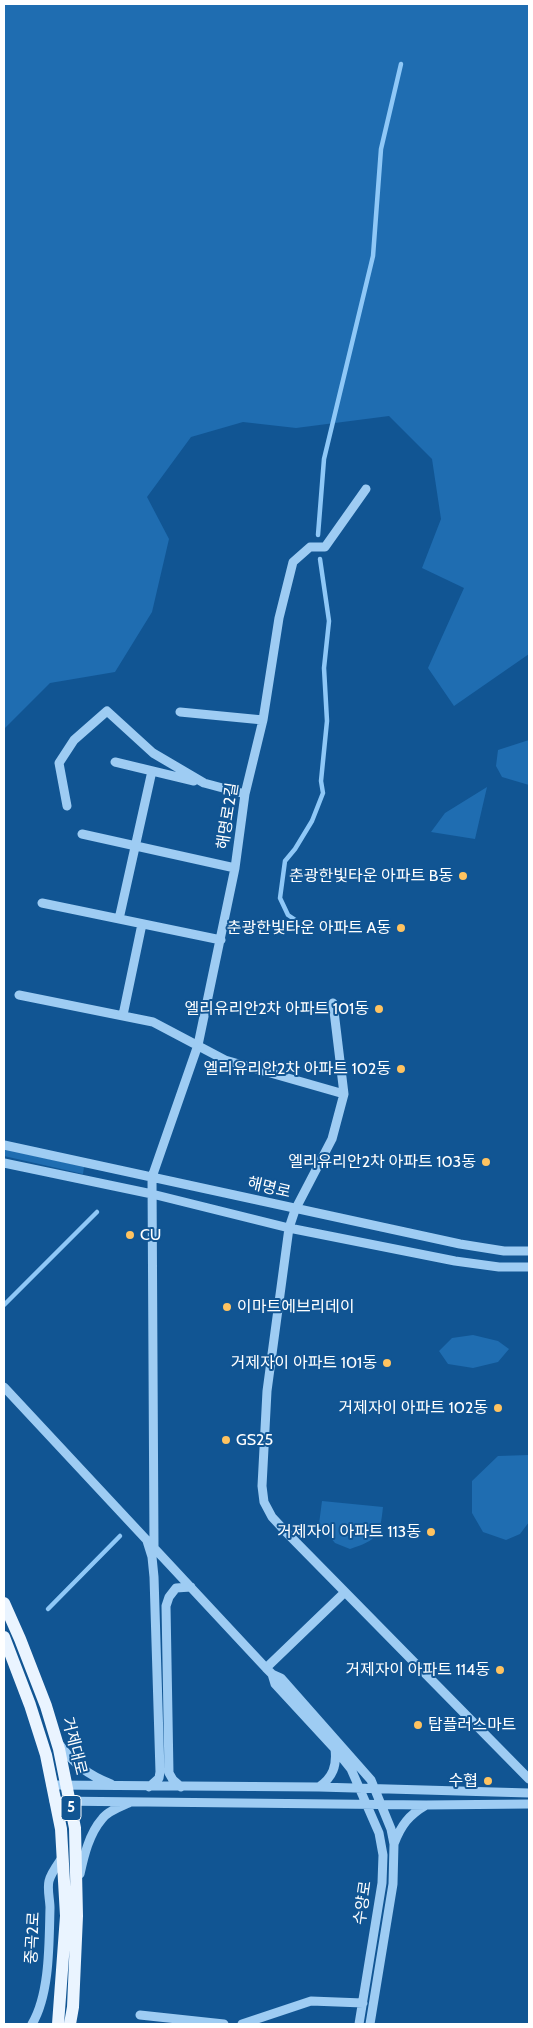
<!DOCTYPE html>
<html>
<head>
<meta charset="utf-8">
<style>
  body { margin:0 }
  #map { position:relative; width:533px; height:2028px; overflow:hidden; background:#115593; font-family:Cabin,sans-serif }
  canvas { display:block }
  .frame { position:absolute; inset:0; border:5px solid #fff; pointer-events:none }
</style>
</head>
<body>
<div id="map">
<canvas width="533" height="2028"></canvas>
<div class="frame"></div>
</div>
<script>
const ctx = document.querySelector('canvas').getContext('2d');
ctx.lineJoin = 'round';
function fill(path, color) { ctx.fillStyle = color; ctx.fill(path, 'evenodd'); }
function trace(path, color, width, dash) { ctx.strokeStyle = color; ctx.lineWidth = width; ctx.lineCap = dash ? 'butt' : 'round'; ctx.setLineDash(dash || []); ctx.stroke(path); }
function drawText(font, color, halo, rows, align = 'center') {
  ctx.font = font + ' Cabin,"Noto Sans KR",sans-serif'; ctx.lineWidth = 4; ctx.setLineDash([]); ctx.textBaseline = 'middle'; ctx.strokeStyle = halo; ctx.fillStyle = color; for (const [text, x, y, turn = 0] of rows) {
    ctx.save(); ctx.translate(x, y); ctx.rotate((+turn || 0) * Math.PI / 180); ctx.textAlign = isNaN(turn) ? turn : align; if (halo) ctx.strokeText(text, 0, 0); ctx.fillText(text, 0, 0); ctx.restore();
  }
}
fill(new Path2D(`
  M4 4H529V654L454 706 428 668 464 588 422 568 441 519 432 459 389 416 296 428 243 422 191 437 147 497 169 539 152 612 115 672 50 683 4 729Z
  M529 740V785L502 777 496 766 498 750Z
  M487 787 475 839 431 832 445 813Z
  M4 1149 84 1167 83 1174 4 1156Z
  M473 1335 498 1341 509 1349 498 1362 473 1368 448 1364 439 1351 452 1338Z
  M529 1455V1522L520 1534 506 1540 483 1532 472 1513V1481L498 1456Z
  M322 1501 383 1507C380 1535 378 1540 350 1549L335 1543 319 1524Z`), '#1f6db1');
trace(new Path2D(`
  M318 535 324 459 373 256 381 149 401 64
  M297 921 288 915 280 898 285 861 295 849 312 821 323 793 321 781 327 721 324 668 329 621 320 559
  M4 1305 97 1212
  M48 1609 120 1536`), '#8fc8f7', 4.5);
trace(new Path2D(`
  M180 712 263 720
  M115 762 194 781
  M67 806 59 763 74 740 107 711 153 753 204 783 245 794
  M82 834 235 868
  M42 903 221 940
  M119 919 152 771
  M19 995 153 1022 225 1060 344 1094
  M333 1003 344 1094 332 1139 295 1210 289 1228 267 1391 262 1486 264 1502 272 1517 285 1531 529 1779
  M123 1015 142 924
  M4 1145 460 1244 504 1251H529
  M4 1163 152 1194 289 1228 455 1261 499 1267H529
  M4 1387 266 1668 272 1674 281 1678 371 1780 391 1829 394 1844 393 1884 370 2024
  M147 1541 152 1557 154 1577 160 1772 159 1778 149 1787
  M154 1547 152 1177 198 1045 235 868 245 794 263 720 279 618 293 562 310 547H325L366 489
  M266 1668 344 1593
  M272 1674 275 1684 335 1749 351 1769 379 1833 383 1855 382 1883 359 2024
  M59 1744C74 1764 88 1775 111 1784
  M51 1785 319 1787 529 1793
  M181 1787 173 1780 169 1773 166 1606 169 1597 176 1588 191 1587
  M319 1787C333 1777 337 1766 335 1749
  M54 1801 426 1805 529 1804
  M394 1844C401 1825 409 1815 426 1805
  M80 1874C84 1856 89 1834 102 1819 108 1811 120 1807 129 1803
  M140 2015 224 2024
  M32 2024C50 1994 49 1943 50 1908 50 1900 47 1889 49 1881 51 1873 58 1864 62 1858
  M242 2024 311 2001 363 2003`), '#9eccf3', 9);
trace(new Path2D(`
  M4 1603 20 1639 46 1706 59 1749 75 1828 77 1916 73 2007 70 2024
  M4 1637 30 1705 46 1755 61 1829 66 1916 58 2024`), '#eaf4ff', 12);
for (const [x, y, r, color] of [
  [463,876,5,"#ffc360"],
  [401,928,5,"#ffc360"],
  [379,1009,5,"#ffc360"],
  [401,1069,5,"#ffc360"],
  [486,1162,5,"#ffc360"],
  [130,1235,5,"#ffc360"],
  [227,1307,5,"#ffc360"],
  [387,1363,5,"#ffc360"],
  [498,1408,5,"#ffc360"],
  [226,1440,5,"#ffc360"],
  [431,1532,5,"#ffc360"],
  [500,1670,5,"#ffc360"],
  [418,1725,5,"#ffc360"],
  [488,1781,5,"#ffc360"]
]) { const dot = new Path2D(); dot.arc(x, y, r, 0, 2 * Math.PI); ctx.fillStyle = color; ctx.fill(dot); trace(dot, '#115593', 2); }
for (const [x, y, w] of [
  [71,1808,20]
]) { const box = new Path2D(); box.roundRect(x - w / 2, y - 12.5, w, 25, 4); ctx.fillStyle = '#115593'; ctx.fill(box); trace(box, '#fff', 1); }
drawText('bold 15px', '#fff', null, [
  ["5",71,1808]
]);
drawText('16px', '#fff', '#115593', [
  ["해명로2길",228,816,-81],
  ["해명로",269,1188,13],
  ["거제대로",74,1746,76],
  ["수양로",363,1903,-82],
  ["중곡2로",33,1938,-87]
]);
drawText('16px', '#fff', '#115593', [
  ["춘광한빛타운 아파트 B동",453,876],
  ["춘광한빛타운 아파트 A동",391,928],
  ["엘리유리안2차 아파트 101동",369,1009],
  ["엘리유리안2차 아파트 102동",391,1069],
  ["엘리유리안2차 아파트 103동",476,1162],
  ["CU",140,1235,"left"],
  ["이마트에브리데이",237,1307,"left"],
  ["거제자이 아파트 101동",377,1363],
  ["거제자이 아파트 102동",488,1408],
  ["GS25",236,1440,"left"],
  ["거제자이 아파트 113동",421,1532],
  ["거제자이 아파트 114동",490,1670],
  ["탑플러스마트",428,1725,"left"],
  ["수협",478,1781]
], 'right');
</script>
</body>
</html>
